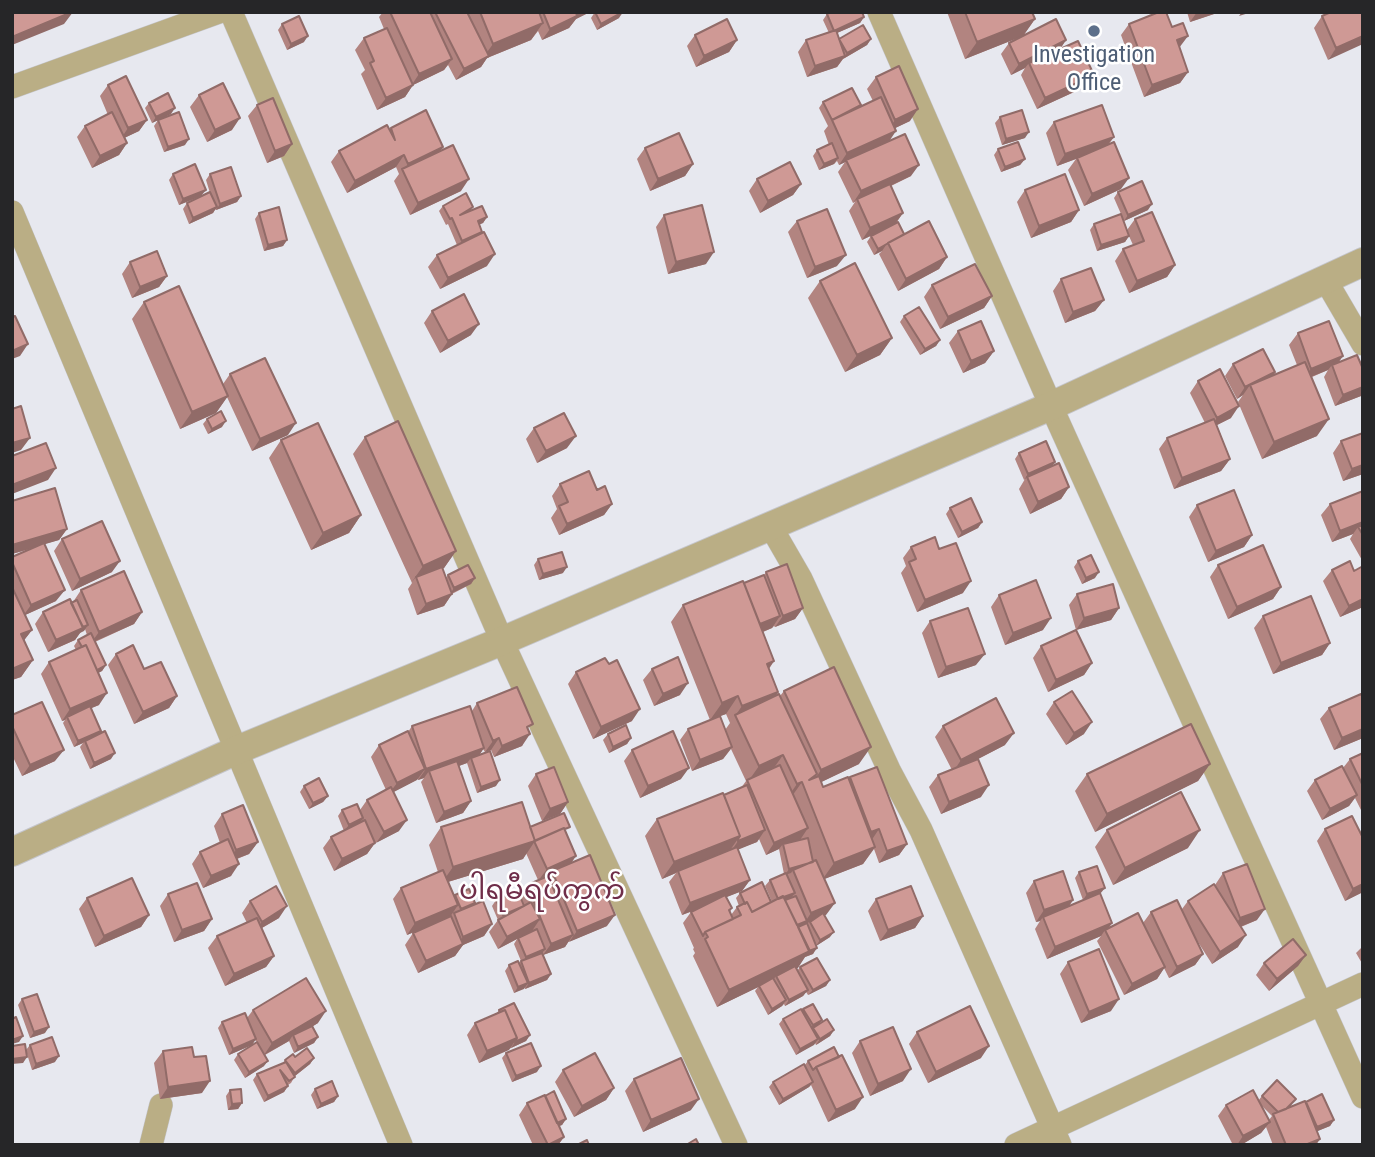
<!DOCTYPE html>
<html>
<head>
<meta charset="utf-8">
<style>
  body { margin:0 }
  #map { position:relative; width:1375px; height:1157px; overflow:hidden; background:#e7e8ef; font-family:"Roboto Condensed",sans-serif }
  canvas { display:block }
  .frame { position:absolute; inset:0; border:14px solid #262628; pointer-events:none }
</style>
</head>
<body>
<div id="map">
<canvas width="1375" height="1157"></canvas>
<div class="frame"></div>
</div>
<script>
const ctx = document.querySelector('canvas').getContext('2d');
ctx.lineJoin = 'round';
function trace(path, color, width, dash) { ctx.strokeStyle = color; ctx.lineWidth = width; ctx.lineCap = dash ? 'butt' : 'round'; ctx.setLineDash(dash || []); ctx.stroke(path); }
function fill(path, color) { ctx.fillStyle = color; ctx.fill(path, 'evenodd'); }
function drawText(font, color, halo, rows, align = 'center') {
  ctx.font = font + ' "Roboto Condensed","Noto Sans Myanmar",sans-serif'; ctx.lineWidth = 5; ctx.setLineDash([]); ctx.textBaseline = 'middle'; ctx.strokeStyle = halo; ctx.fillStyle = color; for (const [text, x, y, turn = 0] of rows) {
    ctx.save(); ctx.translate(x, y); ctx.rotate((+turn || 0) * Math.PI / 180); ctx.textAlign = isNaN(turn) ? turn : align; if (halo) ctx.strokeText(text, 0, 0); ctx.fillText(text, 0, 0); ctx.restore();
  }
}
const minor = new Path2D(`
  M231 12 502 641 736 1145
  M879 12 1051 406 1363 1097
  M12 87 219 12
  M12 212 401 1145
  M1325 279 1363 344
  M771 527 801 579 890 772 921 830 1060 1145
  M151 1145 161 1105
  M1016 1145 1363 984`);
const tertiary = new Path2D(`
  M12 852 237 750 502 641 1051 406 1363 262`);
trace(minor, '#c4c5cb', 24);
trace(tertiary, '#c4c5cb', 30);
trace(minor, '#baae85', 23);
trace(tertiary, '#baae85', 28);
fill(new Path2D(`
  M383 12H590L576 19 569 28 542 40 538 31 531 40 487 58 481 67 456 80 448 65 444 70 413 85 405 97 377 110 361 74 365 70 355 50 364 38 384 29 379 17Z
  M595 12 619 18 597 30 591 18Z
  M947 12H1032L1035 19 1023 36 1066 40 1060 49 1094 75 1085 87 1037 109 1021 75 1025 68 1011 75 1001 54 1009 43 1020 37 965 59Z
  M1187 12H1220L1190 22Z
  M1363 12 1328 60 1314 28 1322 16Z
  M827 14 864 17 860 23 837 33 839 39H871L867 45 843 59 837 67 807 77 798 52 806 40 829 33 823 20Z
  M282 24 304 42 287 50 278 30Z
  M1129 24 1179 48 1188 72 1180 83 1144 97 1121 35Z
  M695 35 737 40 729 52 696 67 687 46Z
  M876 77 910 121 895 128 889 141 911 176 891 186 903 213 896 223 904 234 947 257 939 269 898 291 879 254 882 251 874 255 867 242 871 236 877 233 862 240 849 211 855 202 853 203 838 172 845 162 839 165 837 161 834 164 819 170 813 156 817 150 829 145 824 131 828 126 819 108 823 102 860 107 873 101 867 89Z
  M108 85 147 120 139 131 124 138 127 143 119 155 92 168 77 137 85 126 108 115 100 96Z
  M199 95 232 130 207 142 190 107Z
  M149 103 171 114 152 123 145 108Z
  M257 105 292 144 284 156 267 163 248 116Z
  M1000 117 1025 138 1002 145 995 123Z
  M158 120 185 145 164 152 154 126Z
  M1054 122 1114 137 1108 145 1121 189 1084 206 1068 170 1076 159 1057 166 1046 133Z
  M391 128 441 151 461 191 410 215 394 181 399 174 396 167 347 193 331 162 339 151 389 129Z
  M645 148 693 164 685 176 650 191 637 159Z
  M998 149 1025 159 1020 165 1001 172 994 155Z
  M173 174 201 196 179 205 169 180Z
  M210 174 241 196 237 202 216 210 215 209 213 213 189 224 183 209 187 203 210 193 206 180Z
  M757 179 801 184 793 195 760 213 749 191Z
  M1025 190 1079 210 1071 222 1031 238 1017 202Z
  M1118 192 1148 210 1124 221 1127 230 1135 219 1175 265 1167 277 1129 293 1115 261 1123 249 1133 245 1129 236 1125 242 1097 251 1090 230 1094 224 1121 214 1114 198Z
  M443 206 471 211 487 217 483 223 479 224 487 266 440 289 428 267 437 255 457 245 448 224 446 225 439 211Z
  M259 213 287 240 283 246 264 251 255 219Z
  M664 215 706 264 668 274 656 227Z
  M797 221 837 266 807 278 788 232Z
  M130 262 167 276 159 287 132 298 122 274Z
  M1061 279 1104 300 1095 311 1065 323 1053 291Z
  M820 281 892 338 880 355 845 372 808 298Z
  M932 285 992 296 984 308 940 329 924 297Z
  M144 302 223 384 230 374 288 435 252 451 227 397 216 413 180 429 132 319Z
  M432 311 471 335 440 353 424 323Z
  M904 316 940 340 936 346 920 355 900 322Z
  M958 331 994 351 985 363 963 373 949 343Z
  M1298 333 1343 356 1338 363 1361 396 1335 406 1324 377 1328 370 1312 377 1317 436 1262 459 1238 402 1243 395 1237 399 1225 376 1233 364 1272 376 1297 365 1289 345Z
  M1198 381 1231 418 1217 425 1230 459 1221 471 1174 489 1159 449 1167 438 1205 423 1190 393Z
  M207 419 222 427 208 434 203 424Z
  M534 428 567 448 537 463 526 439Z
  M365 437 456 551 444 568 442 569 446 578 448 575 475 578 471 584 452 594 444 606 417 615 408 589 412 583 353 454Z
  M281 440 361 515 349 533 311 550 269 458Z
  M1341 441 1363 474 1343 481 1333 453Z
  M1019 453 1052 466 1069 487 1061 499 1030 514 1019 489 1025 479 1024 480 1015 459Z
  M560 484 597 490 612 504 604 515 559 535 551 518 557 509 552 496Z
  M1363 491V562L1350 539 1353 534 1332 542 1321 515 1330 504Z
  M1197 505 1252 535 1244 547 1208 562 1189 517Z
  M950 508 982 522 978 528 958 538 946 514Z
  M67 529 59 540 44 544 56 601 25 615 32 630 24 640 33 660 21 677 12 680V557L34 548 12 554Z
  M62 539 112 572 72 591 54 551Z
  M911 547 939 549 963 593 917 612 901 573 906 566 903 558Z
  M538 559 563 573 539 580 534 565Z
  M1078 561 1095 578 1082 584 1074 567Z
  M1218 565 1281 587 1273 599 1228 619 1210 577Z
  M1332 570 1354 571 1363 607 1340 617 1323 581Z
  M766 572 803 608 795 619 775 627 774 626 772 628 763 632 774 661 769 669 778 692 775 697 780 696 784 691 859 764 821 782 823 787 849 779 850 777 907 844 899 855 879 863 874 849 863 864 824 879 826 915H825L830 937 816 946 813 954 805 957 796 969 797 971 800 967 830 980 826 986 808 995 806 992 803 996 785 1006 784 1004 782 1006 768 1015 755 991 758 987 717 1007 693 956 695 953 693 949 694 948 683 923 691 912 693 911 682 915 669 882 676 873 662 879 645 836 657 819 741 788 746 781 731 749 723 759 692 771 680 740 688 729 710 720 671 622 683 605 764 575ZM726 714 730 723 725 730 720 716ZM759 839 766 855 779 849 784 874 770 880 765 886 772 902 740 893 736 898 739 906 737 907 731 915 730 912 732 908 726 897 742 891 750 880 738 849 757 842Z
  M81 590 142 612 134 624 95 642 106 665 102 671 98 673 99 705 91 708 101 731 99 734 111 759 90 769 80 747 83 743 74 747 63 723 65 720 62 721 41 674 49 662 76 650 74 646 78 640 87 635 85 629 80 633 75 640 48 652 35 624 43 612 73 602Z
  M1077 594 1119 608 1111 620 1076 630 1069 605Z
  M999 595 1043 630 1005 645 991 607Z
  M1263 616 1330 643 1322 655 1273 674 1254 628Z
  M930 621 976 665 938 678 922 633Z
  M1041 646 1092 663 1084 675 1048 692 1033 658Z
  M116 654 144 669 177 696 169 708 134 724 108 665Z
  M609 664 632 721 593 739 568 684 576 672Z
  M652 669 680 695 654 706 643 680Z
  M1054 702 1084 734 1066 745 1046 714Z
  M477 703 529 730 522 746 494 757 491 750 485 752 483 749 480 754 496 786 477 793 467 763 459 766 471 801 463 813 436 823 421 782 424 778 418 780V779L393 792 399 831 375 843 367 854 334 871 323 848 331 837 344 831 338 816 342 810H360L367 800 386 790 371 757 379 745 408 732 412 726 472 711Z
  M1329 708 1363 738 1334 750 1320 719Z
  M12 715 55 761 22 776 12 755Z
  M943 726 1005 745 978 759 981 797 941 814 929 787 938 775 952 770 935 737Z
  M608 734 631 738 627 744 609 753 603 740Z
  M632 750 681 779 640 798 624 761Z
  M1363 753V812H1362L1355 798 1349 806 1322 820 1307 791 1315 780 1343 768 1350 759Z
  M1210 764 1198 781 1095 832 1075 791 1087 774Z
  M536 774 568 802 560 814 542 821 528 786Z
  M304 786 328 796 323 802 309 809 300 792Z
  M222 814 258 842 249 854 237 859 231 876 203 888 192 864 200 852 220 843 214 826Z
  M441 827H530L566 832 572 862 607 926 568 942 565 947 543 955 551 974 547 980 525 989V987L514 993 505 971 509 965 519 963 521 961 514 944 517 939 498 949 489 932 498 920 492 906 496 900 519 896 527 885 538 880 526 853 523 859 448 882 454 896 455 895 475 903 492 924 484 936 463 945 455 956 418 973 405 945 413 933 439 921 407 935 393 899 401 888 438 872 429 845Z
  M1325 829 1363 892 1345 901 1317 841Z
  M1107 830 1188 848 1113 885 1095 847Z
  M1079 872 1100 894 1112 923 1109 928 1143 923 1151 912 1182 909 1188 901 1215 885 1223 873 1257 920 1241 927 1238 947 1212 964 1196 939 1203 954 1195 965 1169 978 1164 968 1157 979 1124 995 1097 941 1101 936 1047 959 1035 929 1040 921 1036 922 1026 893 1034 881 1073 900 1069 906 1083 900 1075 878Z
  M168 894 212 919 204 931 174 942 160 906Z
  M87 898 149 915 141 927 95 947 79 909Z
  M876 899 923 916 915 928 880 941 868 911Z
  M250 901 279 918 262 928 274 956 266 967 225 986 208 948 217 936 247 923 242 913Z
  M1363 946V965L1356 953Z
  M1306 955 1298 966 1269 991 1256 975 1264 963Z
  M1068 962 1111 1011 1081 1023 1060 974Z
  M22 999 45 1033 30 1038 18 1005Z
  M803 1009 818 1025 834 1030 830 1036 816 1045 815 1043 796 1055 779 1024 783 1019 802 1011Z
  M253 1010 318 1023 313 1026 318 1037 314 1043 294 1053 289 1041 265 1055 264 1066 245 1078 234 1060 238 1054 257 1042 255 1040 252 1045 229 1055 218 1028 222 1022 247 1018Z
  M499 1010 530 1035 526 1041 479 1063 467 1035 475 1023 497 1013Z
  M917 1032 981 1058 928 1083 909 1044Z
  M860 1041 903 1081 870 1096 852 1053Z
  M30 1045 55 1062 32 1070 27 1054 23 1063 26 1050Z
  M834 1047 855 1109 828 1122 811 1085 809 1087 779 1105 769 1087 773 1082 804 1066 808 1061Z
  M163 1051 194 1057 202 1093 160 1099 154 1063Z
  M506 1053 537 1072 512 1082 502 1058Z
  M295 1057 314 1058 310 1064 295 1076 291 1083 288 1085V1086L284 1092 264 1102 253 1080 257 1074 283 1063 285 1060Z
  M563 1070 614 1088 606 1100 574 1117 555 1082Z
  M634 1079 691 1110 643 1132 625 1091Z
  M315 1089 338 1096 334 1102 317 1109 311 1095Z
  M230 1090 242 1103 238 1109 228 1110 226 1096Z
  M1262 1096 1292 1104 1289 1108 1334 1120 1330 1126 1317 1131 1316 1145H1273L1266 1127 1261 1133 1241 1145H1233L1218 1116 1226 1105 1258 1101ZM1261 1105 1272 1116 1269 1120Z
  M527 1103 566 1119 562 1125 559 1126 564 1137 558 1145H533L519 1115Z`), '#b28480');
fill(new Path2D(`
  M73 12 64 24 12 45V37Z
  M577 12H590L576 19 569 28 542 40 550 29 573 18Z
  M623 12 619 18 597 30 601 24Z
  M1197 12H1220L1190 22Z
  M1242 12H1252L1239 16Z
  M864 17 860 23 830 36 834 31Z
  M1035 19 1023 36 965 59 977 42Z
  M543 23 531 40 487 58 481 67 456 80 464 69 482 59 493 44Z
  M308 36 304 42 287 50 291 44Z
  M1188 36 1179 48 1177 40Z
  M1363 36V44L1328 60 1336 48Z
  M871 39 867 45 843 59 847 53Z
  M737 40 729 52 696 67 704 56Z
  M1066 40 1058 52 1029 63 1025 68 1011 75 1019 64Z
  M845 56 837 67 807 77 815 66Z
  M452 59 444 70 411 86 419 74Z
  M1188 72 1180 83 1144 97 1152 85Z
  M1094 75 1085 87 1037 109 1045 98Z
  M413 85 405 97 377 110 386 98Z
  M175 108 171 114 152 123 156 117Z
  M918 109 910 121 887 132 895 120Z
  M240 118 232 130 207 142 215 130Z
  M147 120 139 131 120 140 128 128Z
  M896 131 888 143 839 165 847 153Z
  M1029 132 1025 138 1002 145 1006 139Z
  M1114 137 1105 148 1057 166 1065 154Z
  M189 139 185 145 164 152 168 147Z
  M127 143 119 155 92 168 100 156Z
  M292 144 284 156 267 163 275 151Z
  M443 147 435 159 403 171 408 164Z
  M404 155 396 167 347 193 355 181Z
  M838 158 834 164 819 170 824 164Z
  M1025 159 1020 165 1001 172 1005 167Z
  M693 164 685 176 650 191 658 179Z
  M919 165 911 176 858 201 857 199 853 203 861 191Z
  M1129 178 1121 189 1084 206 1092 194Z
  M469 179 461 191 410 215 418 203Z
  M801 184 793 195 760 213 768 201Z
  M206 190 201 196 179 205 183 199Z
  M241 196 237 202 216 210 220 204Z
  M1152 204 1148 210 1124 221 1128 215Z
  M217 207 213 213 189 224 193 218Z
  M1079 210 1071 222 1031 238 1039 226Z
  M903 213 895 224 862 240 870 228Z
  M487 217 483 223 474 227 478 221Z
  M1129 236 1125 242 1097 251 1101 245Z
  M287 240 283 246 264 251 268 245Z
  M886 245 882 251 874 255 878 249Z
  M714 252 706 264 668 274 676 262Z
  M495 254 487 266 440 289 448 278Z
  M846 255 837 266 807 278 815 267Z
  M947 257 939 269 898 291 906 279Z
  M1175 265 1167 277 1129 293 1137 281Z
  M167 276 159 287 132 298 140 287Z
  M992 296 984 308 940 329 948 317Z
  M1104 300 1095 311 1065 323 1073 312Z
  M479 324 471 335 440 353 448 341Z
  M892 338 880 355 845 372 857 355Z
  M940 340 936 346 920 355 925 349Z
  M28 344 20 356 12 359V351Z
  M994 351 985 363 963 373 971 361Z
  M1343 356 1334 368 1332 365 1328 370 1303 380 1311 369Z
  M1275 372 1267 384 1250 385 1243 395 1237 399 1245 387Z
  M1363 387V394L1361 396 1335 406 1343 395Z
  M228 396 216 413 180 429 192 412Z
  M1239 406 1231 418 1209 429 1217 418Z
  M1329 419 1317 436 1262 459 1274 442Z
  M226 421 222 427 208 434 212 429Z
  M296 423 288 435 252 451 260 439Z
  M576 436 567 448 537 463 546 451Z
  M30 438 21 450 12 453V443Z
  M1230 459 1221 471 1174 489 1182 478Z
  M1055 462 1051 468 1027 477 1024 480 1028 474Z
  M1363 465V474L1343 481 1352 469Z
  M56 468 48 480 12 494V485Z
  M1069 487 1061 499 1030 514 1038 502Z
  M612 504 604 515 559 535 567 524Z
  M361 515 349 533 311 550 323 533Z
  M982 522 978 528 958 538 962 532Z
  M1363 522V531L1358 527 1353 534 1332 542 1340 531Z
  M67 529 59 540 12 554V545Z
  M1252 535 1244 547 1208 562 1216 551Z
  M456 551 444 568 417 580 416 577 411 583 423 566Z
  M120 561 112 572 72 591 80 579Z
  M567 567 563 573 539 580 543 574Z
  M1099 572 1095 578 1082 584 1086 578Z
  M475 578 471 584 450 594 454 588Z
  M971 581 963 593 917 612 925 600Z
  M1281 587 1273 599 1228 619 1237 607Z
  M65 590 56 601 23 616 31 605Z
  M452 594 444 606 417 615 426 604Z
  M1363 599V607L1340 617 1349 606Z
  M803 608 795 619 775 627 783 616Z
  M1119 608 1111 620 1076 630 1084 618Z
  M142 612 134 624 91 643 99 632Z
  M780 616 772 628 750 637 758 625Z
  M1051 618 1043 630 1005 645 1013 633Z
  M88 625 84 631 80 633 75 640 48 652 56 640Z
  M32 630 19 647 21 634Z
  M1330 643 1322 655 1273 674 1281 663Z
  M985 654 976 665 938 678 946 667Z
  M33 660 21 677 12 680V669Z
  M774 661 762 678 767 664Z
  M1092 663 1084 675 1048 692 1056 680Z
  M106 665 102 671 90 677 94 671Z
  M688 683 680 695 654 706 663 694Z
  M778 692 766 709 735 716 742 706Z
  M107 693 99 705 68 718 67 717 65 720 62 721 70 709Z
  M177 696 169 708 134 724 143 712Z
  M738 696 726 714 710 720 722 703Z
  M640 709 632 721 593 739 601 727Z
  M1092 722 1084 734 1066 745 1074 733Z
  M1363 729V738L1334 750 1342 738Z
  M101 731 97 737 85 741 83 743 74 747 78 741Z
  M1014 733 1005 745 953 772 961 760Z
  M530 734 522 746 494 757 502 746Z
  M499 738 491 750 485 752 493 741Z
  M631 738 627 744 609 753 613 747Z
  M732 747 723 759 692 771 700 760Z
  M871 747 859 764 809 788 821 770Z
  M484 748 476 760 471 758 467 763 431 776 429 771 424 778 418 780 426 769Z
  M64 750 55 761 22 776 30 765Z
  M115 753 111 759 90 769 94 763Z
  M783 755 771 772 747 783 759 766Z
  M1210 764 1198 781 1095 832 1107 814Z
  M689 768 681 779 640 798 648 786Z
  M425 769 417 780 388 795 397 783Z
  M500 780 496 786 477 793 481 787Z
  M802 782 790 799 785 801 797 784Z
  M989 785 981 797 941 814 949 802Z
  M1357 795 1349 806 1322 820 1330 809Z
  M328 796 323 802 309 809 313 803Z
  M471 801 463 813 436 823 444 812Z
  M568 802 560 814 542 821 550 809Z
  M363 818 359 824 344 831 349 825Z
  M407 820 399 831 376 843 384 832Z
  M808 828 800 840 783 844 779 849 766 855 774 843Z
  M879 829 871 841 863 844 871 832Z
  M765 830 757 842 730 853 738 841Z
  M1200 830 1188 848 1113 885 1125 868Z
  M740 836 728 853 678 871 676 873 662 879 674 862Z
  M535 841 523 859 441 884 453 867Z
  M258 842 249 854 228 862 236 850Z
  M375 843 367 854 334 871 342 859Z
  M907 844 899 855 879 863 887 851Z
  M875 847 863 864 822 880 834 863Z
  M576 856 568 868 552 871 548 877 538 881 547 869Z
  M813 863 793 870 791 873 785 875 789 869Z
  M239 864 231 876 203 888 211 876Z
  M750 880 742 891 682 915 690 903Z
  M1363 884V892L1345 901 1353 889Z
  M1105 888 1100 894 1083 900 1087 894Z
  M795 893 790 899 774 906 778 900Z
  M1073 900 1065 912 1043 917 1040 921 1036 922 1044 910Z
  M835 903 826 915 805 924 803 927 788 929 805 922 811 913Z
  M458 905 450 917 407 935 415 923Z
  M287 906 279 918 253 933 262 922Z
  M1265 909 1257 920 1232 930 1240 918Z
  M149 915 141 927 95 947 104 936Z
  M615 915 607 926 569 942 577 931Z
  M923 916 915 928 880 941 888 930Z
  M212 919 204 931 174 942 182 930Z
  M540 919 532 931 498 949 507 937Z
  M1112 923 1106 931 1105 930 1101 936 1047 959 1055 947Z
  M492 924 484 936 463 945 455 956 418 973 426 961 455 948 463 937Z
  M834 932 830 937 816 946 820 940Z
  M573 935 565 947 543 955 551 944Z
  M1246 935 1238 947 1212 964 1220 952Z
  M817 948 813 954 805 957 798 968 777 978 776 976 773 980 717 1007 729 990Z
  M545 949 541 955 522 963 526 957Z
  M1203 954 1195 965 1169 978 1177 967Z
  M1306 955 1298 966 1269 991 1277 979Z
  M274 956 266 967 225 986 234 974Z
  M1165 967 1157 979 1124 995 1132 984Z
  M551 974 547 980 525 989 529 983Z
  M830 980 826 986 808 995 813 990Z
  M528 983 524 989 514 993 518 987Z
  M808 990 803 996 785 1006 789 1000Z
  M1119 999 1111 1011 1081 1023 1089 1012Z
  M786 1000 782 1006 768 1015 772 1009Z
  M326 1011 318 1023 294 1038 293 1035 289 1041 264 1055 272 1043Z
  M822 1020 818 1026 809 1031 813 1025Z
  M49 1027 45 1033 30 1038 34 1032Z
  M834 1030 830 1036 816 1045 820 1039Z
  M530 1035 526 1041 511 1048 515 1042Z
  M23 1036 19 1042 12 1044V1040Z
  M318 1037 314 1043 294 1053 298 1047Z
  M517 1038 509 1050 479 1063 487 1051Z
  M256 1039 252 1045 229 1055 233 1049Z
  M818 1039 814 1045 796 1055 800 1049Z
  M989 1046 981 1058 928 1083 936 1072Z
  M59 1056 55 1062 32 1070 36 1064Z
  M27 1057 23 1063 12 1064V1059Z
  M314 1058 310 1064 291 1079 295 1073Z
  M268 1061 264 1066 245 1078 249 1072Z
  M541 1066 537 1072 512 1082 516 1076Z
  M911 1069 903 1081 870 1096 878 1084Z
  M210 1081 202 1093 160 1099 168 1087Z
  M813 1082 809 1087 779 1105 783 1099Z
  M288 1086 284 1092 264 1102 268 1096Z
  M614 1088 606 1100 574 1117 582 1106Z
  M338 1096 334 1102 317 1109 321 1104Z
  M863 1097 855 1109 828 1122 836 1110Z
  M699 1099 691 1110 643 1132 651 1120Z
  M242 1103 238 1109 228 1110 232 1104Z
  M566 1119 562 1125 551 1129 556 1124Z
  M1334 1120 1330 1126 1313 1133 1317 1127Z
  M1270 1122 1261 1133 1241 1145H1237L1243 1136Z
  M564 1137 558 1145H548Z
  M1320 1139 1316 1145H1305Z`), '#916b68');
const building = new Path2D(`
  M12 12H72L12 37Z
  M390 12H430L452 59 419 74Z
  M435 12H467L489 56 464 69Z
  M480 12H539L543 23 493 44Z
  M543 12H576L577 16 550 29Z
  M595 12H623L601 24Z
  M831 12H862L864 17 834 31 827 14Z
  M965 12H1032L1035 19 977 42Z
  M1159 12H1166L1172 27 1183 23 1188 36 1177 40 1188 72 1152 85 1129 24Z
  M1331 12H1363V36L1336 48 1322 16Z
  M299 16 308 36 291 44 282 24Z
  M727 19 737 40 704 56 695 35Z
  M1056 19 1066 40 1019 64 1009 43Z
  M863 25 871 39 847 53 839 39Z
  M387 28 413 85 386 98 370 63 374 61 364 38Z
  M836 30 845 56 815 66 806 40Z
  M1078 41 1094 75 1045 98 1029 63Z
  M899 66 918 109 895 120 876 77Z
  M126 76 147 120 128 128 108 85Z
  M223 83 240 118 215 130 199 95Z
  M852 88 861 105 832 120 823 102Z
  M168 93 175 108 156 117 149 103Z
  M881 97 896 131 847 153 832 120Z
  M273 98 292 144 275 151 257 105Z
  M1102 105 1114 137 1065 154 1054 122Z
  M426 110 443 147 408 164 404 155 355 181 339 151 387 125 395 140 391 128Z
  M1022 110 1029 132 1006 139 1000 117Z
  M112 112 127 143 100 156 85 126Z
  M179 112 189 139 168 147 158 120Z
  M679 133 693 164 658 179 645 148Z
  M905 134 919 165 861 191 846 160Z
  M1018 142 1025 159 1005 167 998 149Z
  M1114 142 1129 178 1092 194 1077 158Z
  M832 143 838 158 824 164 817 150Z
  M453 145 469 179 418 203 402 169Z
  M790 162 801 184 768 201 757 179Z
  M195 164 206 190 183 199 173 174Z
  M231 167 241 196 220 204 210 174Z
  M1065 174 1079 210 1039 226 1025 190Z
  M1142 181 1152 204 1128 215 1118 192Z
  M890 184 903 213 870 228 857 199Z
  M210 192 217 207 193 218 187 203Z
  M466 193 473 207 460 215 482 206 487 217 478 221 482 232 462 241 452 218 450 219 443 206Z
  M702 205 714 252 676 262 664 215Z
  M279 207 287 240 268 245 259 213Z
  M827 209 846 255 815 267 797 221Z
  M1152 212 1175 265 1137 281 1123 249 1144 241 1135 219Z
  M1121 214 1129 236 1101 245 1094 224Z
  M929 221 947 257 906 279 888 243Z
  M898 222 904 234 878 249 871 236Z
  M484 232 495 254 448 278 437 255Z
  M157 251 167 276 140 287 130 262Z
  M855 263 892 338 857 355 820 281Z
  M975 264 992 296 948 317 932 285Z
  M1091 268 1104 300 1073 312 1061 279Z
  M179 286 228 396 192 412 144 302Z
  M464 294 479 324 448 341 432 311Z
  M919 307 940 340 925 349 904 316Z
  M15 316 28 344 12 351V317Z
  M981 321 994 351 971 361 958 331Z
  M1329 321 1343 356 1311 369 1298 333Z
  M1263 349 1275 372 1245 387 1233 364Z
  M1357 355 1363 369V387L1343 395 1332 365Z
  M265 358 296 423 260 439 230 374Z
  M1305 362 1329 419 1274 442 1250 385Z
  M1220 369 1239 406 1217 418 1198 381Z
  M21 406 30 438 12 443V409Z
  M221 411 226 421 212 429 207 419Z
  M564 413 576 436 546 451 534 428Z
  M1214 419 1230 459 1182 478 1167 438Z
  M398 421 456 551 423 566 365 437Z
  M318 423 361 515 323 533 281 440Z
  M1363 433V465L1352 469 1341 441Z
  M1046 441 1055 462 1028 474 1019 453Z
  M46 443 56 468 12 485V456Z
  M1059 463 1069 487 1038 502 1027 477Z
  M589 471 597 490 605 486 612 504 567 524 559 506 568 502 560 484Z
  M55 488 67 529 12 545V501Z
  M1234 490 1252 535 1216 551 1197 505Z
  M1363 491V522L1340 531 1330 504Z
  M971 498 982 522 962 532 950 508Z
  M102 521 120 561 80 579 62 539Z
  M1363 525V535L1358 527Z
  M935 537 939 549 956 543 971 581 925 600 909 562 916 559 911 547Z
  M44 543 65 590 31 605 12 562V557Z
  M1263 545 1281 587 1237 607 1218 565Z
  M562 552 567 567 543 574 538 559Z
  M1091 555 1099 572 1086 578 1078 561Z
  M1350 561 1354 571 1363 566V599L1349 606 1332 570Z
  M787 564 803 608 783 616 766 572Z
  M468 565 475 578 454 588 448 575Z
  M442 567 452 594 426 604 416 577Z
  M124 571 142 612 99 632 81 590Z
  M764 575 780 616 760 624 744 583Z
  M1036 580 1051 618 1013 633 999 595Z
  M743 581 774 661 767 664 778 692 742 706 738 696 722 703 683 605Z
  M1113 584 1119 608 1084 618 1077 594Z
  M12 587 32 630 21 634 33 660 12 669Z
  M1311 596 1330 643 1281 663 1263 616Z
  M70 599 83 628 56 640 43 612Z
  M77 600 88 625 83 627 71 603Z
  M968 608 985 654 946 667 930 621Z
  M1076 630 1092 663 1056 680 1041 646Z
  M91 633 106 665 97 670 86 645 82 647 78 640Z
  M86 645 107 693 70 709 49 662Z
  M133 645 144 669 161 662 177 696 143 712 116 654Z
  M678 657 688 683 663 694 652 669Z
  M605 658 609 664 617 660 640 709 601 727 576 672Z
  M834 667 871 747 821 770 784 691Z
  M517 687 533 724 527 727 530 734 502 746 499 738 493 741 477 703Z
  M1072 691 1092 722 1074 733 1054 702Z
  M779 694 817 774 809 780 819 776 823 787 848 777 875 847 834 863 802 782 797 784 783 755 759 766 735 715Z
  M1361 694 1363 698V729L1342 738 1329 708Z
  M996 698 1014 733 961 760 943 726Z
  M42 702 64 750 30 765 12 726V715Z
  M90 706 101 731 78 741 67 717Z
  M470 706 484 748 426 769 412 726Z
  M720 716 732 747 700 760 688 729Z
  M1191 724 1210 764 1107 814 1087 774Z
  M626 725 631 738 613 747 608 734Z
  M105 731 115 753 94 763 85 741Z
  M408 731 425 769 397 783 379 745Z
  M673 731 689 768 648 786 632 750Z
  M490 751 500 780 481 787 471 758Z
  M1363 753V786L1350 759Z
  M978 759 989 785 949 802 938 775Z
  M457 761 471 801 444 812 429 771Z
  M780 765 808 828 774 843 747 780Z
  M1342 766 1357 795 1330 809 1315 780Z
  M554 767 568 802 550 809 536 774Z
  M877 767 907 844 887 851 879 829 871 832 850 777Z
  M319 778 328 796 313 803 304 786Z
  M747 785 765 830 738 841V839L740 836 724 795Z
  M391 787 407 820 384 832 367 800Z
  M1181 792 1200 830 1125 868 1107 830Z
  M723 793 740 836 674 862 657 819Z
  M522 802 535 841 453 867 441 827Z
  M357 804 363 818 349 825 342 810Z
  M243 805 258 842 236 850 222 814Z
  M564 813 570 827 565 829 564 828 535 841 530 827Z
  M1352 816 1362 836 1363 835V884L1353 889 1325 829Z
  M365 820 375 843 342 859 331 837Z
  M564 828 576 856 547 869 534 841Z
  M808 838 813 862 789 869 783 844Z
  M228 839 239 864 211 876 200 852Z
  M737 847 750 880 690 903 678 871Z
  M590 855 615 915 577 931 552 871Z
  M816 860 835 903 811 913 793 870Z
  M1247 864 1265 909 1240 918 1223 873Z
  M1097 866 1105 888 1087 894 1079 872Z
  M443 870 458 905 415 923 401 888Z
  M1063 871 1073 900 1044 910 1034 881Z
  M786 873 795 893 778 899 770 880Z
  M548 876 573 935 551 944 527 885Z
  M132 878 149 915 104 936 87 898Z
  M762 882 771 902 752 912 747 902 745 904 740 893Z
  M197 883 212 919 182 930 168 894Z
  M1214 884 1246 935 1220 952 1188 901Z
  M276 886 287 906 262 922 250 901Z
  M911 886 923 916 888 930 876 899Z
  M469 889 475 903 461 909 455 895Z
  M518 891 524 906 503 915 496 900Z
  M1100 893 1112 923 1055 947 1043 917Z
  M725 895 732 908 729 910 733 919 705 932 703 936 691 912Z
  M783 896 810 951 729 990 705 939 708 937 705 932 741 915 737 907 747 902 752 912Z
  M796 896 807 921 797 925 785 900Z
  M1177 900 1203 954 1177 967 1151 912Z
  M483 901 492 924 463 937 454 913Z
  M531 902 540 919 507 937 498 920Z
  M823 913 834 932 820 940 810 922Z
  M1138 913 1165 967 1132 984 1105 930Z
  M451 916 463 944 426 961 413 933Z
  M257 918 274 956 234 974 217 936Z
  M807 923 817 948 809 951 798 927Z
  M537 929 545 949 526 957 518 938Z
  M1293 939 1306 955 1277 979 1264 963Z
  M1099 949 1119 999 1089 1012 1068 962Z
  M542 953 551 974 529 983 521 961Z
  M817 958 830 980 813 990 800 967Z
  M518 961 528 983 518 987 509 965Z
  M795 966 808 990 789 1000 776 976Z
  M306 978 326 1011 272 1043 253 1010Z
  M773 978 786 1000 772 1009 759 986Z
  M37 994 49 1027 34 1032 22 999Z
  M514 1003 530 1035 515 1042 517 1038 505 1010 500 1012 499 1010Z
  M813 1004 822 1020 813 1025 803 1009Z
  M970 1006 989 1046 936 1072 917 1032Z
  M801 1009 818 1039 800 1049 783 1019Z
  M505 1010 517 1038 487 1051 475 1023Z
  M245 1013 256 1039 233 1049 222 1022Z
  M16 1017 23 1036 12 1040V1019Z
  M827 1019 834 1030 820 1039 813 1028Z
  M312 1026 318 1037 298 1047 293 1035Z
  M893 1027 911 1069 878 1084 860 1041Z
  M52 1037 59 1056 36 1064 30 1045Z
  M257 1042 268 1061 249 1072 238 1054Z
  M531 1043 541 1066 516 1076 506 1053Z
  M25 1044 27 1057 12 1059V1046Z
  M192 1047 194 1057 206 1056 210 1081 168 1087 163 1051Z
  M834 1047 839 1057 816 1067 813 1070 808 1061Z
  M307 1048 314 1058 295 1073 285 1060 293 1054 295 1057Z
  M595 1053 614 1088 582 1106 563 1070Z
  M842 1055 863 1097 836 1110 816 1067Z
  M681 1058 699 1099 651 1120 634 1079Z
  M286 1062 295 1077 289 1081 280 1070 288 1086 268 1096 257 1074Z
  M804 1064 813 1082 783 1099 773 1082Z
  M1277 1080 1296 1099 1286 1109 1278 1112 1262 1096Z
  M332 1081 338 1096 321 1104 315 1089Z
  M241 1089 242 1103 232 1104 230 1090Z
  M1253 1090 1270 1122 1243 1136 1226 1105Z
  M554 1091 566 1119 557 1123 545 1096Z
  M1322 1094 1334 1120 1317 1127 1306 1102Z
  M545 1095 564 1137 548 1145 527 1103Z
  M1305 1101 1320 1139 1305 1145H1286L1273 1114Z
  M696 1139 699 1145H686Z
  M587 1140 589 1145H577Z`);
fill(building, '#cf9995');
trace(building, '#916b68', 2);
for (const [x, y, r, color] of [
  [1094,31,7,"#5c6f8a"]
]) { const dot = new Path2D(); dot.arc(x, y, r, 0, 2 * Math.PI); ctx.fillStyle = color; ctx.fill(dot); trace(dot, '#fff', 2.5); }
drawText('24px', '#4e5e75', '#fff', [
  ["Investigation",1094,56],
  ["Office",1094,84]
]);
drawText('28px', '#6f2d49', '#fff', [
  ["ပါရမီရပ်ကွက်",542,892]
]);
</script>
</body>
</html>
